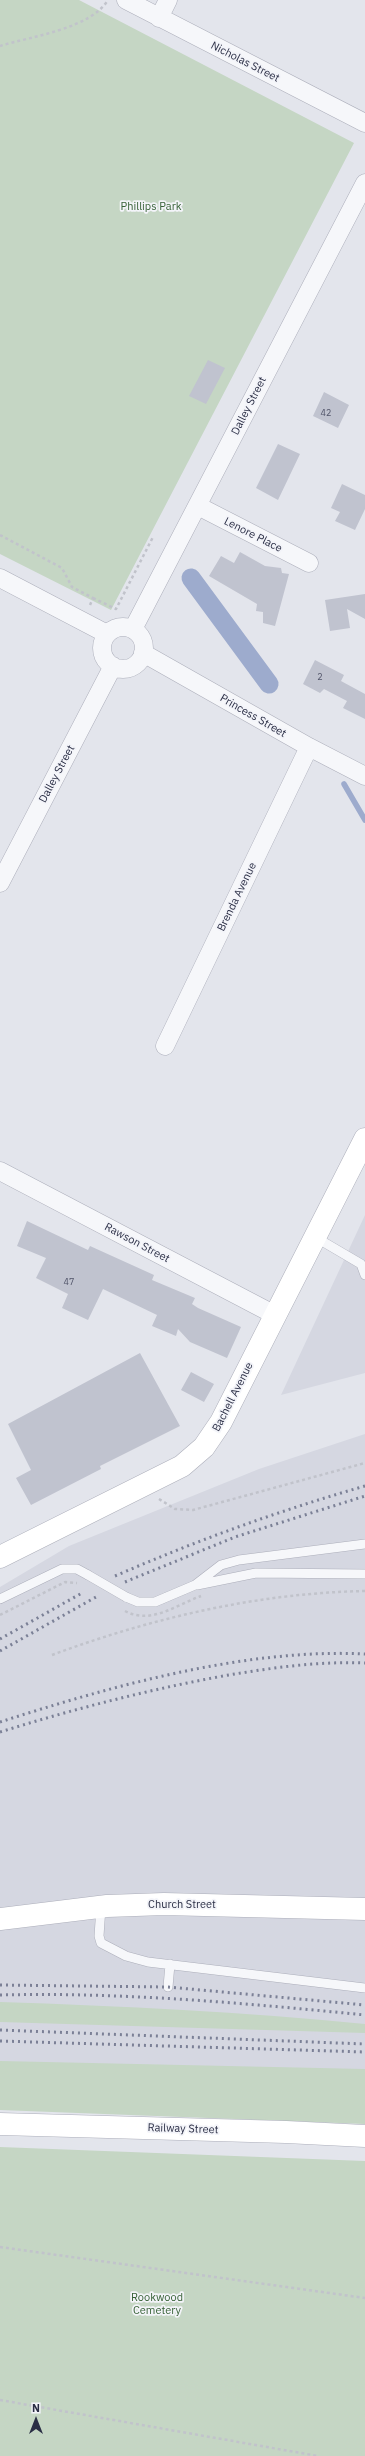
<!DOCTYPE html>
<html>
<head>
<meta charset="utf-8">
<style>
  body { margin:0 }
  #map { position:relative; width:365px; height:2456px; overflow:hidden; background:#e3e5ec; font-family:"IBM Plex Sans",sans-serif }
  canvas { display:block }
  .north { position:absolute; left:16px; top:2400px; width:40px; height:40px; -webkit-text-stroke:3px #f3f4f9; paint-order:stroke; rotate:0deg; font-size:11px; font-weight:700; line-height:16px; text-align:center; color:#2a2e45 }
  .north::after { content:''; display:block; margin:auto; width:14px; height:18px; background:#2a2e45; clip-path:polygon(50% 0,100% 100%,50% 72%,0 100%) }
</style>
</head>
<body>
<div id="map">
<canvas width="365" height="2456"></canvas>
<div class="north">N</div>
</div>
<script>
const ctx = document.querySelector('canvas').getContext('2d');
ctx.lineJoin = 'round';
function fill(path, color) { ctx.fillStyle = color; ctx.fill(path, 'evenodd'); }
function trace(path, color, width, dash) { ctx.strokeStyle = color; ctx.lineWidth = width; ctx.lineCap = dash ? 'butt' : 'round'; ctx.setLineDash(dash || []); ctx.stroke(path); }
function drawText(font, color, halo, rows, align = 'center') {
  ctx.font = font + ' "IBM Plex Sans",sans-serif'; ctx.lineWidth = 3.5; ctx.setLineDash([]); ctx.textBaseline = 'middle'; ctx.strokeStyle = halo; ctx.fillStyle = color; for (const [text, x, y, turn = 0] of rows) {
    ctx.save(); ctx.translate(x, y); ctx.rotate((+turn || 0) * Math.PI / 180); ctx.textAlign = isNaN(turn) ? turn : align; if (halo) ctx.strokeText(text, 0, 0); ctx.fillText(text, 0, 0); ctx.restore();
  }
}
fill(new Path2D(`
  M365 1215V1373L281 1395Z
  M365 1434V2070L0 2064V1587L69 1546 259 1469Z`), '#d5d7e1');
fill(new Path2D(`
  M0 0H79L354 143 111 610 0 554Z
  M0 2002C122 2006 244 2012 365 2024V2033L0 2022Z
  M0 2061 365 2069V2124L0 2110Z
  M0 2147 365 2161V2456H0Z`), '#c5d6c4');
trace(new Path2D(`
  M344 784 365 820`), '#9dabcd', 5.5);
trace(new Path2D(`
  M191 578 269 684`), '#9dabcd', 19);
fill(new Path2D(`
  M208 360 225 368 206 404 189 396Z
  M324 392 349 405 338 428 313 416Z
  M278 444 300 454 278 500 256 488Z
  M342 484 365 495V509L355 530 335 521 340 512 331 508Z
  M240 552 265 566 281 568 282 573 289 574 275 626 263 623V612L256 611 257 604 209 576 221 556 234 563Z
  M365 594V619L347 609 350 628 330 631 325 600Z
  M315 660 344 675 341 681 365 694V719L343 708 347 701 324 689 320 693 303 684Z
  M27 1221 88 1250 90 1246 154 1275 152 1280 195 1298 192 1304 198 1308 241 1327 227 1358 190 1342 178 1329 176 1336 152 1326 157 1315 103 1289 88 1320 62 1308 68 1294 36 1278 46 1258 17 1246Z
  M140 1353 180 1426 100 1466 101 1469 31 1505 16 1478 31 1470 8 1424Z
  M191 1372 214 1384 204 1402 181 1390Z`), '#c0c3cf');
const lane = new Path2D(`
  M315 1237 361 1264 365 1275
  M197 1585 256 1573 365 1574
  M126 1597 138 1602H155L195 1585 221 1565 239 1560 365 1544
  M0 1599 62 1569H77L88 1575
  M101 1907 99 1936 101 1943 126 1956 148 1962 365 1988
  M168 1987 170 1964`);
const street = new Path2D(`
  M126 0 365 123
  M159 18 168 0
  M198 506 309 563
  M0 578 107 634
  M102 648a21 21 0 1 1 42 0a21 21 0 1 1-42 0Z
  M133 629 365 183
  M143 653 309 747 365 776
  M0 883 113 666
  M165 1046 309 747
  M0 1171 275 1315`);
const secondary = new Path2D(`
  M0 1557 182 1466 204 1447 221 1422 365 1139
  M0 1919 107 1906 164 1904 365 1909
  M0 2124 286 2132 365 2136`);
trace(lane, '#acaeba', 10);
trace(street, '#acaeba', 19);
trace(secondary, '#acaeba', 23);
trace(new Path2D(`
  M0 46C32 36 90 29 108 0
  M0 535 62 568 72 587 93 598 90 605
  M93 598 116 609 153 537
  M159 1499 175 1509 193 1510 365 1463
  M52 1655C152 1618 258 1593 365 1591
  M0 2247 365 2298
  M0 2400 318 2456`), '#c1c3cb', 2.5, [3, 3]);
trace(lane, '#f6f7fa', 9);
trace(street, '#f6f7fa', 18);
trace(secondary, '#fff', 22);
trace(new Path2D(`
  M115 1576C198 1540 278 1511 365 1486
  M125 1582 235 1537 365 1496
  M0 1639 82 1593
  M0 1651 96 1597
  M0 1722C112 1686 246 1648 365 1654
  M0 1732C74 1709 147 1690 223 1676 270 1668 318 1661 365 1663
  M0 1985 168 1987 365 2005
  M0 1995C122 1992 244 2003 365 2015
  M0 2030 365 2044
  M0 2041 365 2052`), '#7b8096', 3, [2, 4]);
const laneBridge = new Path2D(`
  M88 1575 126 1597`);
trace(laneBridge, '#acaeba', 10, []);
trace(new Path2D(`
  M125 1611C151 1625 176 1605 201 1596
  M0 1615 65 1582 77 1583`), '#c1c3cb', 2.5, [3, 3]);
trace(laneBridge, '#f6f7fa', 9);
drawText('9px', '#505368', null, [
  ["42",326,413],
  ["2",320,677],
  ["47",69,1282]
]);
drawText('11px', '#2a2e45', '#f3f4f9', [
  ["Nicholas Street",245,62,27],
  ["Dalley Street",249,406,-63],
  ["Lenore Place",253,535,27],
  ["Princess Street",253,716,30],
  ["Dalley Street",57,774,-62],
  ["Brenda Avenue",237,897,-64],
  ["Rawson Street",137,1243,28],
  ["Bachell Avenue",233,1397,-63],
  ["Church Street",182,1905],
  ["Railway Street",183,2129,2]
]);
drawText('11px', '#366136', '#f3f4f9', [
  ["Phillips Park",151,207],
  ["Rookwood",157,2298],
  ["Cemetery",157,2311]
]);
</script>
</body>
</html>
